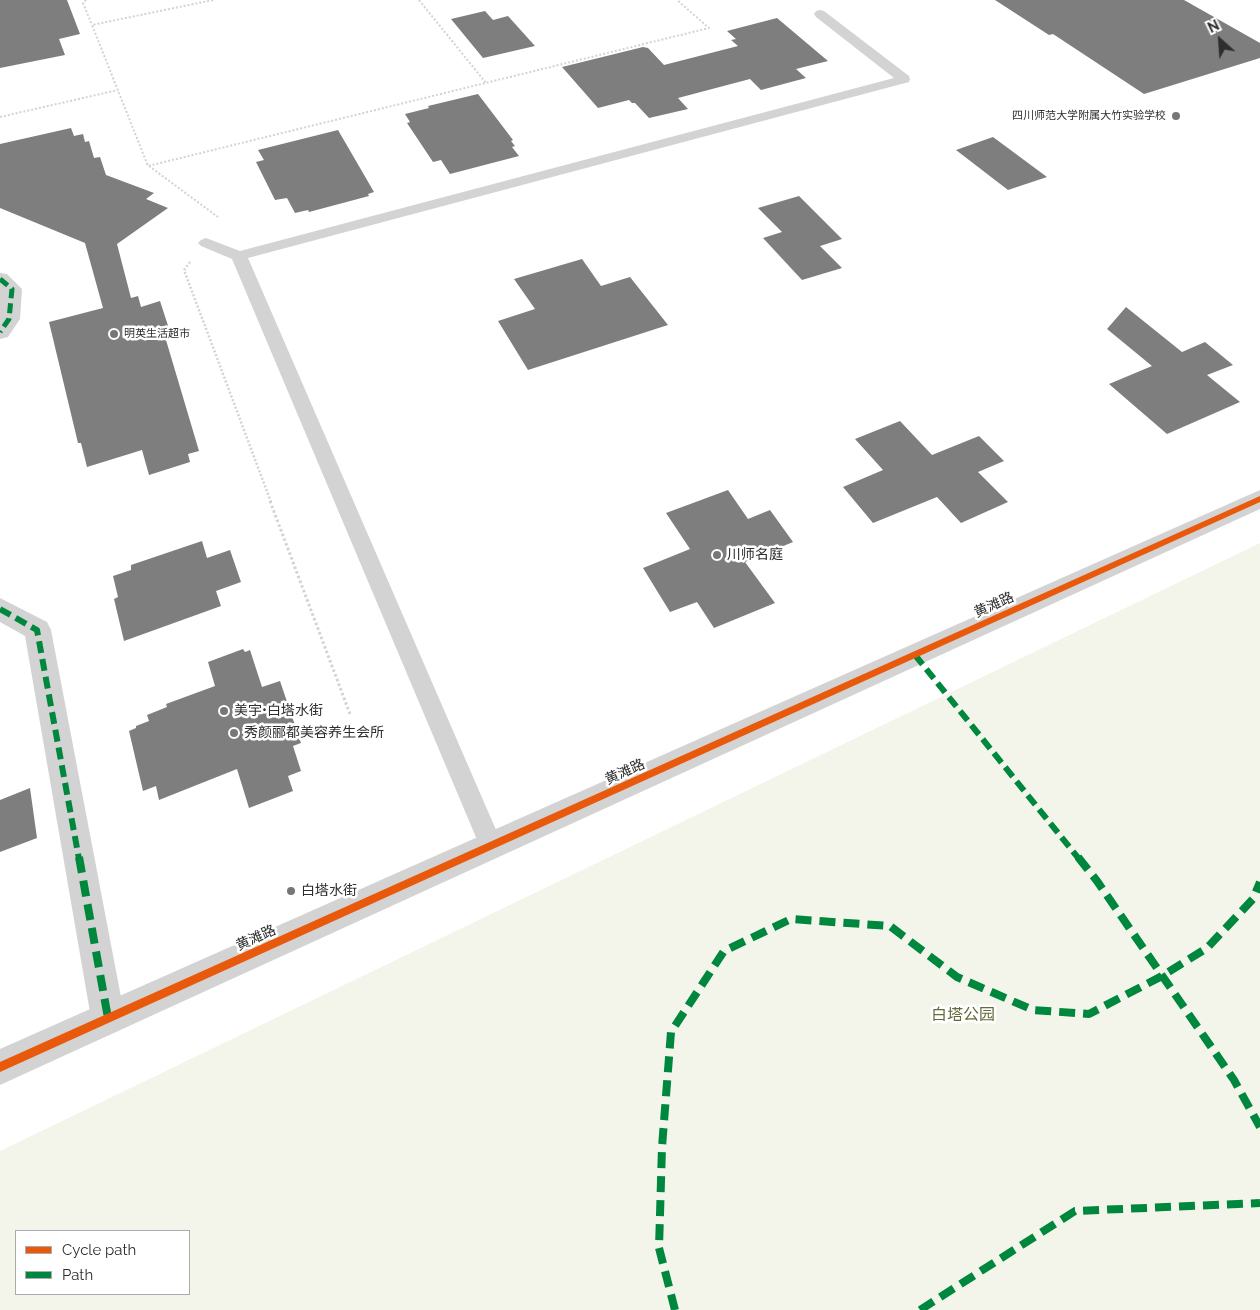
<!DOCTYPE html>
<html>
<head>
<meta charset="utf-8">
<style>
  body { margin:0 }
  #map { position:relative; width:1260px; height:1310px; overflow:hidden; background:#fff; font-family:Raleway,sans-serif }
  canvas { display:block }
  .legend { position:absolute; left:15px; top:1230px; width:175px; height:65px; box-sizing:border-box; background:#fff; border:1px solid #ababab; margin:0; padding:6px 9px; list-style:none; font-size:15px; color:#2e2e2e }
  .legend li { display:flex; align-items:center; gap:10px; height:25px }
  .legend b { width:25px; border:1px solid #ababab }
  .north { position:absolute; left:1195px; top:15px; width:50px; height:50px; -webkit-text-stroke:4px #fff; paint-order:stroke; rotate:334deg; font-size:14px; font-weight:700; line-height:20px; text-align:center; color:#2e2e2e }
  .north::after { content:''; display:block; margin:auto; width:18px; height:22px; background:#2e2e2e; clip-path:polygon(50% 0,100% 100%,50% 72%,0 100%) }
</style>
</head>
<body>
<div id="map">
<canvas width="1260" height="1310"></canvas>
<ul class="legend">
<li><b style="height:6px;background:#e8590c"></b>Cycle path</li>
<li><b style="height:6px;background:#00873e"></b>Path</li>
</ul>
<div class="north">N</div>
</div>
<script>
const ctx = document.querySelector('canvas').getContext('2d');
ctx.lineJoin = 'round';
function fill(path, color) { ctx.fillStyle = color; ctx.fill(path, 'evenodd'); }
function trace(path, color, width, dash) { ctx.strokeStyle = color; ctx.lineWidth = width; ctx.lineCap = dash ? 'butt' : 'round'; ctx.setLineDash(dash || []); ctx.stroke(path); }
function drawText(font, color, halo, rows, align = 'center') {
  ctx.font = font + ' Raleway,"Noto Sans SC",sans-serif'; ctx.lineWidth = 5; ctx.setLineDash([]); ctx.textBaseline = 'middle'; ctx.strokeStyle = halo; ctx.fillStyle = color; for (const [text, x, y, turn = 0] of rows) {
    ctx.save(); ctx.translate(x, y); ctx.rotate((+turn || 0) * Math.PI / 180); ctx.textAlign = isNaN(turn) ? turn : align; if (halo) ctx.strokeText(text, 0, 0); ctx.fillText(text, 0, 0); ctx.restore();
  }
}
fill(new Path2D(`
  M1260 543V1310H0V1151ZM16 1231H189V1294H16Z`), '#f3f5eb');
fill(new Path2D(`
  M0 0H67L80 34 59 39 65 55 0 68Z
  M995 0H1184L1260 43V58L1144 94 1053 34 1049 35Z
  M485 11 493 20 508 16 535 46 483 58 451 19Z
  M777 18 828 61 796 69 806 78 761 90 750 79 678 98 688 109 649 118 635 103H632L629 100 598 108 562 67 643 47 648 48 664 65 738 46 731 40 736 39 727 31Z
  M478 94 513 140 511 141 515 146 512 147 519 156 450 174 441 160 433 162 407 123 410 122 405 114 429 108 428 106Z
  M71 128 74 136 83 134 85 142 89 141 94 158 100 157 106 175 154 193 146 199 168 208 117 244 131 298 138 296 141 307 160 301 172 338 166 340 199 451 188 454 190 462 149 475 142 450 87 467 81 443H78L49 322 103 308 85 243 0 208V144Z
  M338 130 374 192 368 194 369 196 309 212 308 210 295 213 287 198 275 200 256 162 264 160 258 150Z
  M993 137 1047 177 1008 190 956 150Z
  M799 196 842 239 820 246 842 268 802 280 763 238 782 232 758 208Z
  M582 259 601 286 630 277 668 325 528 370 498 321 535 309 514 279Z
  M1126 307 1182 352 1205 342 1233 365 1207 375 1240 402 1167 434 1109 384 1152 366 1107 329Z
  M900 421 932 455 979 436 1004 461 978 472 1008 502 961 523 937 497 873 523 843 487 883 470 855 439Z
  M728 490 748 519 770 510 793 542 745 562 775 603 714 628 697 602 670 612 643 568 690 549 666 513Z
  M202 541 207 558 230 550 241 582 216 591 221 606 124 641 114 599 118 597 113 576 131 570V565Z
  M243 649 245 652 250 650 262 687 280 681 301 743 293 746 301 771 288 776 293 791 249 808 237 769 159 800 156 786 143 791 129 731 136 728V726L149 721 147 715 167 707 166 704 215 686 208 662Z
  M30 788 37 838 0 852V800Z`), '#7e7e7e');
trace(new Path2D(`
  M86 0 83 3 92 25
  M213 0 92 25 148 166 709 28 677 0
  M419 0 486 83
  M0 117 118 90
  M149 166 218 217`), '#d3d3d3', 2, [2, 2]);
trace(new Path2D(`
  M190 262 184 270 271 502`), '#d3d3d3', 2.5, [2, 2]);
trace(new Path2D(`
  M270 501 350 714`), '#d3d3d3', 3, [2.5, 2.5]);
fill(new Path2D(`
  M820 10 824 11 909 76 910 79 909 82 248 258 503 846 499 854 491 857 483 854 232 259 201 246 198 243 201 240 206 238 240 251 894 78 816 17 814 14 816 11Z`), '#d3d3d3');
fill(new Path2D(`
  M0 273 7 274 22 289 20 319 8 337 0 339Z
  M0 598 47 622 51 630 125 1018 120 1030 108 1035 96 1030 91 1018 25 636 0 622Z`), '#d3d3d3');
fill(new Path2D(`
  M1260 490V509L0 1085V1049Z`), '#d3d3d3');
trace(new Path2D(`
  M0 279 12 289 9 319 0 332`), '#00873e', 5, [10, 5]);
trace(new Path2D(`
  M0 609 37 630 79 859
  M915 655 1079 859`), '#00873e', 6, [12, 6]);
trace(new Path2D(`
  M79 857 108 1018
  M1078 857 1097 881 1234 1080 1260 1127
  M675 1310 659 1248 662 1147 671 1032 724 951 791 919 890 926 957 977 1033 1010 1089 1014 1162 976 1207 948 1253 899 1260 882
  M920 1310 1075 1211 1260 1203`), '#00873e', 8, [16, 8]);
fill(new Path2D(`
  M1260 496V502L0 1072V1062Z`), '#e8590c');
for (const [x, y, r, color] of [
  [1176,116,5,"#777"],
  [114,334,5,"#777"],
  [717,555,5,"#777"],
  [224,711,5,"#777"],
  [234,733,5,"#777"],
  [291,891,5,"#777"]
]) { const dot = new Path2D(); dot.arc(x, y, r, 0, 2 * Math.PI); ctx.fillStyle = color; ctx.fill(dot); trace(dot, '#fff', 2); }
drawText('11px', '#2e2e2e', '#fff', [
  ["四川师范大学附属大竹实验学校",1166,116],
  ["明英生活超市",124,334,"left"]
], 'right');
drawText('14px', '#2e2e2e', '#fff', [
  ["川师名庭",727,555],
  ["美宇•白塔水街",234,711],
  ["秀颜郦都美容养生会所",244,733],
  ["白塔水街",301,891]
], 'left');
drawText('14px', '#2e2e2e', '#fff', [
  ["黄滩路",994,605,-24],
  ["黄滩路",625,772,-24],
  ["黄滩路",256,938,-24]
]);
drawText('16px', '#626c39', '#fff', [
  ["白塔公园",963,1015]
]);
</script>
</body>
</html>
